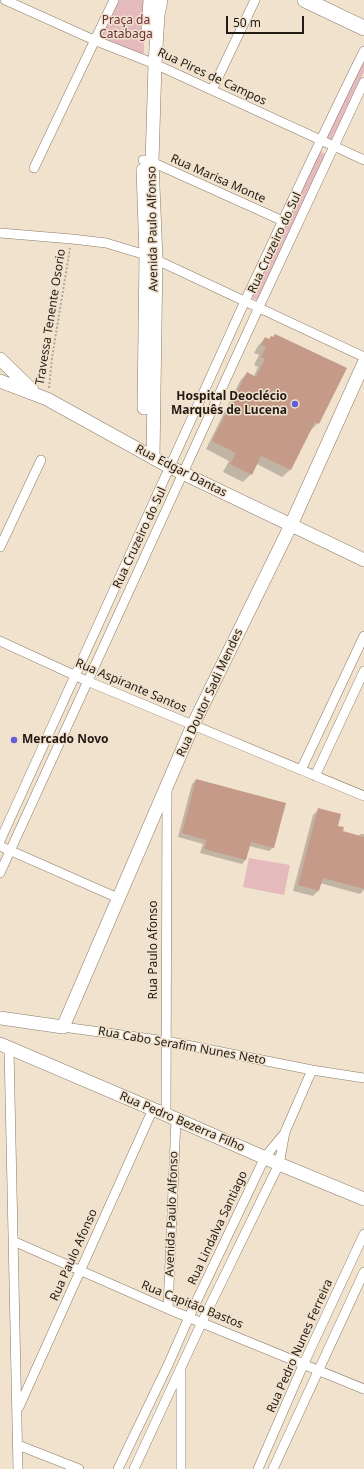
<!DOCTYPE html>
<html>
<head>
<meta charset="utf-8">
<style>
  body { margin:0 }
  #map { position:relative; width:364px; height:1469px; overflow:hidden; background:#f1e2ce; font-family:"Noto Sans",sans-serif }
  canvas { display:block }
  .scale { position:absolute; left:226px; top:16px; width:78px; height:18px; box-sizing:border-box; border:2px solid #211b14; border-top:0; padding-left:5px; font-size:12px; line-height:14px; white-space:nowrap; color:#211b14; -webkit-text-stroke:3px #f1e2ce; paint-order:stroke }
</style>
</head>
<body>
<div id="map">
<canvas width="364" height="1469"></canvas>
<div class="scale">50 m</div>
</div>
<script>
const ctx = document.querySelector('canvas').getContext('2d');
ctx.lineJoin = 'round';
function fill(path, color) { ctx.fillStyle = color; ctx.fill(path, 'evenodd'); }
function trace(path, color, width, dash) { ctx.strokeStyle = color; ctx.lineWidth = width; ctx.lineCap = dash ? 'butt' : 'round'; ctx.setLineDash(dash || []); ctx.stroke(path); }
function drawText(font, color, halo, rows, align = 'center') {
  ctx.font = font + ' "Noto Sans",sans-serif'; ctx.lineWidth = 3; ctx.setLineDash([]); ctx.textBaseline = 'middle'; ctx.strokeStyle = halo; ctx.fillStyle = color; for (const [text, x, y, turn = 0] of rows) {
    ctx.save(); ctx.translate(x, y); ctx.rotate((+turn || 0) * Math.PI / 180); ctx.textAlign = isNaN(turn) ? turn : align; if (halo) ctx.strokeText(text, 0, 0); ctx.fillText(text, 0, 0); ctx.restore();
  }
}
fill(new Path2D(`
  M119 0H147L144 23V53L138 54 103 39 104 30Z
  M364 57V72L331 141 325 138Z
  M318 151 326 154 257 300 252 298Z
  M249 858 290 865 284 895 243 887Z`), '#e4babd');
fill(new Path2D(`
  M265 338 318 423 310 431 290 470 282 477 257 464 251 474 243 482 223 472 229 461 206 449 240 381 247 373 254 376 258 367 254 365 259 355 254 353 258 346Z
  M196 780 274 847 269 851 249 846 246 859 242 864 200 853 203 844 178 837 192 784Z
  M319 809 342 832 358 836 361 834H364V890L360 894 320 883 318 891 313 896 293 891 313 815Z`), '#0003');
fill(new Path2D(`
  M275 334 347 368 319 424 315 422 291 470 261 456 252 475 230 464 236 453 212 441 247 372 256 377 265 359 261 357 266 347 261 345 265 337 269 339 271 336 273 337Z
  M196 779 286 803 274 848 251 842 246 860 204 849 206 840 182 833Z
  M318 808 341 814 338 826 344 827 343 831 364 837V889L323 878 319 891 298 885Z`), '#c59a88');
const street = new Path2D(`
  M5 0 94 40 155 64 364 160
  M212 90 255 0
  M143 160 152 162 283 221
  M34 168 114 0
  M0 233 72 239 106 243 146 255 364 357
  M0 547 41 460
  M0 641 87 681 364 796
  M301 770 364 636
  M315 776 364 671
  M0 841 245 301C285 217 323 133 364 51
  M0 846 118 898
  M0 873 259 307 364 82
  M63 1027 166 1041 312 1070 364 1078
  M9 1048 18 1469
  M166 1114 167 790
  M13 1241 168 1309 364 1389
  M168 1309 176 1119
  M181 1371V1469
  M19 1407 153 1109
  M18 1445 79 1469
  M118 1469 168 1365 189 1317 265 1157 284 1134
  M134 1469 202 1322 279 1164 285 1132 312 1070
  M258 1469 304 1363 364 1234
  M273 1469 364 1272`);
const secondary = new Path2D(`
  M148 30 150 0
  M143 170 146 255 144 408
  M0 359 32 390
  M0 381 47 399 170 467 364 560
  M153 458 156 259 152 162 155 64 158 15 161 0
  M0 1018 63 1027 193 725 291 525 364 363
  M0 1044 176 1119 279 1164 364 1199`);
const primary = new Path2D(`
  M305 0 364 28`);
trace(street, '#887a67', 10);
trace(secondary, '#887a67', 14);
trace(primary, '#887a67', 16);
trace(new Path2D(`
  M49 388 52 358 70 248`), '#b2a696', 2, [2, 2]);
trace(street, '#fff', 9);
trace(secondary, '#fff', 13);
trace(primary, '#fff', 15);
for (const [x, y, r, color] of [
  [295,404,4,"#635dd6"],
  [14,740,4,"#635dd6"]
]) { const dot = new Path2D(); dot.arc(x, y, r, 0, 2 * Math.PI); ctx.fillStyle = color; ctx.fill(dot); trace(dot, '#f1e2ce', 1.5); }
drawText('12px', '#6d3038', '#f1e2ce', [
  ["Praça da",126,21],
  ["Catabaga",126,35]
]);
drawText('12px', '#211b14', '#f1e2ce', [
  ["Rua Pires de Campos",212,77,25],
  ["Rua Marisa Monte",218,179,24],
  ["Avenida Paulo Alfonso",153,229,-91],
  ["Rua Cruzeiro do Sul",275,243,-65],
  ["Travessa Tenente Osorio",51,317,-81],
  ["Rua Edgar Dantas",181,471,27],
  ["Rua Cruzeiro do Sul",140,538,-65],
  ["Rua Aspirante Santos",131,686,23],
  ["Rua Doutor Sadi Mendes",210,693,-65],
  ["Rua Paulo Afonso",154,950,-90],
  ["Rua Cabo Serafim Nunes Neto",182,1046,10],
  ["Rua Pedro Bezerra Filho",182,1122,23],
  ["Avenida Paulo Alfonso",172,1214,-88],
  ["Rua Lindalva Santiago",218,1228,-65],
  ["Rua Paulo Afonso",74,1255,-66],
  ["Rua Capitão Bastos",192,1305,22],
  ["Rua Pedro Nunes Ferreira",300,1346,-66]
]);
drawText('bold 12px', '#211b14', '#f1e2ce', [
  ["Hospital Deoclécio",287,397],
  ["Marquês de Lucena",287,411],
  ["Mercado Novo",22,740,"left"]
], 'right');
</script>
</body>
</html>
